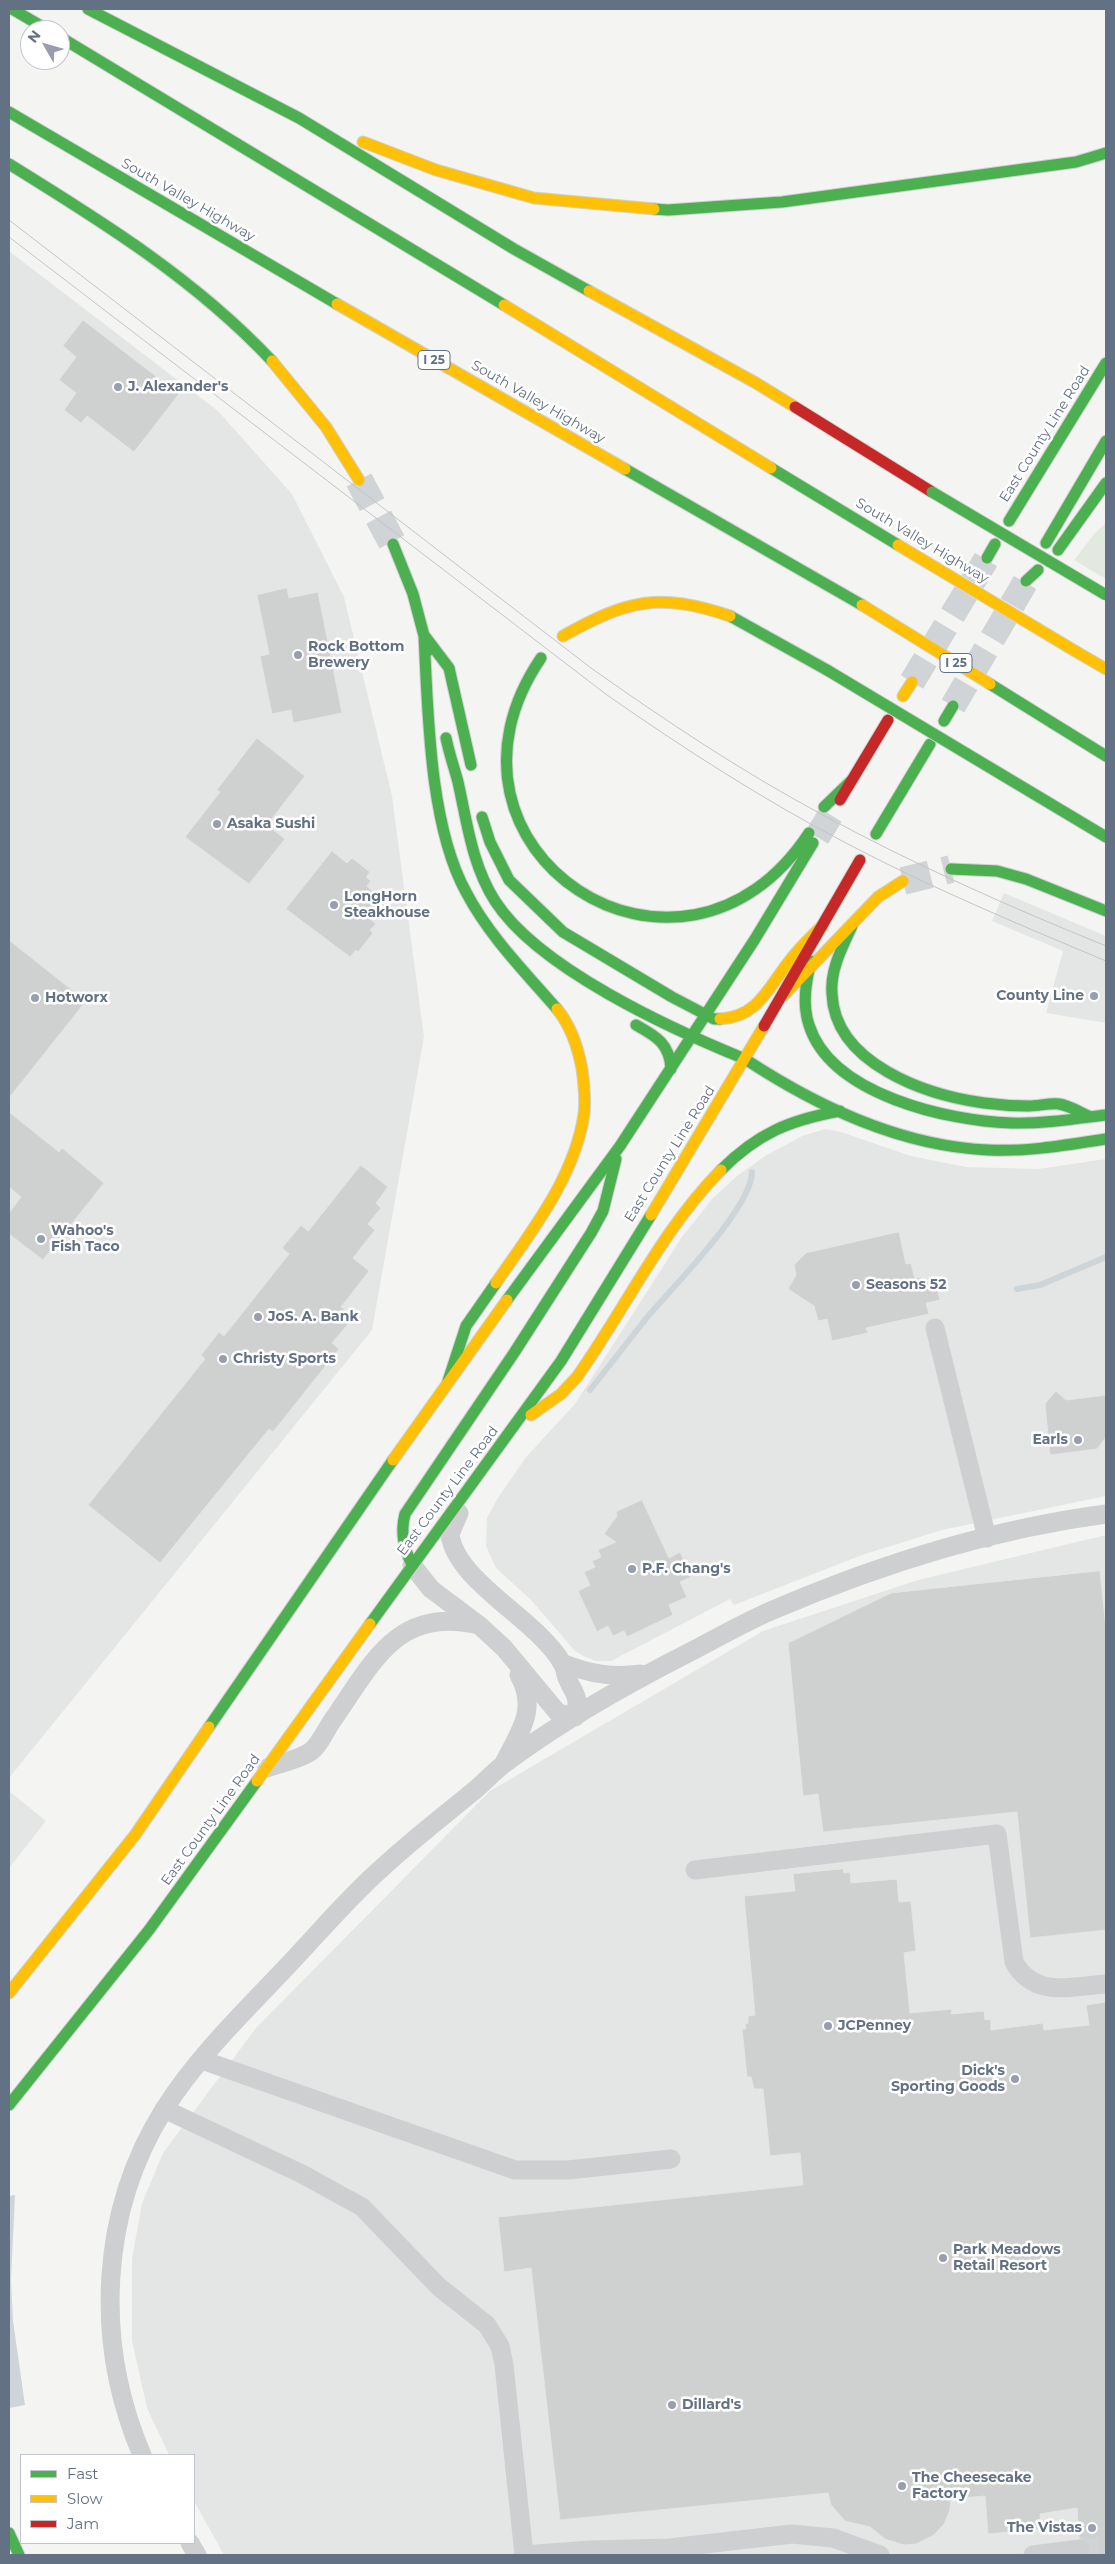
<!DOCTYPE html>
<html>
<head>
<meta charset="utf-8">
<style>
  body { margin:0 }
  #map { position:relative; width:1115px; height:2564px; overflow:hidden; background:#f4f5f3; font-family:Montserrat,sans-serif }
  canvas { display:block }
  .frame { position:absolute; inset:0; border:10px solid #637184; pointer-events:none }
  .legend { position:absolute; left:20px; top:2454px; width:175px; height:90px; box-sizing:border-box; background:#fff; border:1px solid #c1c6ce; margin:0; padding:6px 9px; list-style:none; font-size:15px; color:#637184 }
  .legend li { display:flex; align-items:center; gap:10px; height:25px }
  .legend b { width:25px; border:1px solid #c1c6ce }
  .north { position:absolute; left:20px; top:20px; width:50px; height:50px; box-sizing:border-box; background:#fff; border:1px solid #c1c6ce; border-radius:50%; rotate:308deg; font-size:14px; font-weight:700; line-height:20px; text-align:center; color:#637184 }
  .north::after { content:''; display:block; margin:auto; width:18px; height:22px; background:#969fab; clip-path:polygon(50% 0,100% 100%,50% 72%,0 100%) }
</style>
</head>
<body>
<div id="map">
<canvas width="1115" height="2564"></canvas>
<div class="frame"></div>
<ul class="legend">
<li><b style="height:6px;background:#4caf50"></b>Fast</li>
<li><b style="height:6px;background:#ffc107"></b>Slow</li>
<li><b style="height:6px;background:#c62828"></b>Jam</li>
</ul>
<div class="north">N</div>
</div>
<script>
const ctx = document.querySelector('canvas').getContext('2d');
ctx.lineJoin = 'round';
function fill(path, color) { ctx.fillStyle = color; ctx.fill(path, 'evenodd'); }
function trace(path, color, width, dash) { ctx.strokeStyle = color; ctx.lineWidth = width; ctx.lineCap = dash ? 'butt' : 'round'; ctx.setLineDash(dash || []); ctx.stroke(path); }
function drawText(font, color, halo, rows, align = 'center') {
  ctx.font = font + ' Montserrat,sans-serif'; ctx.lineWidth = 5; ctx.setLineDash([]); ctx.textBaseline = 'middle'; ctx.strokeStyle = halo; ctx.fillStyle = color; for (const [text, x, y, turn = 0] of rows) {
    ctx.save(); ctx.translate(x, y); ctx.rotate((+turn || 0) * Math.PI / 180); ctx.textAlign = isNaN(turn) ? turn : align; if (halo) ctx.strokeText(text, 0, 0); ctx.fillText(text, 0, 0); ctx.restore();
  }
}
fill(new Path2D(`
  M9 251 218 411 292 494 344 597 392 796 424 1037 372 1330 9 1778Z
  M1004 893 1106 936V1023L1046 1013 1063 951 992 921Z
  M825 1129 841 1132 911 1156 966 1167 1038 1169 1106 1159V1496L942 1530 862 1555 734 1605 730 1599 611 1661H596L585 1657 575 1651 532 1601 496 1568 486 1546 487 1518 499 1496 527 1456 575 1404 682 1237 713 1198 737 1176 765 1156 802 1136Z
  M1106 1535V2555H224L194 2501V2455H169L147 2408 132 2341V2259L142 2203 163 2153 256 2028 490 1791 763 1631 918 1580Z
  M9 1791 46 1821 9 1868Z`), '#e4e6e5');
fill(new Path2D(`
  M1106 523V579L1074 560 1095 533Z`), '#e3e8e1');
fill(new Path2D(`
  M15 2195 11 2280 13 2321 25 2405 9 2408V2196Z`), '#ced5d9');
trace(new Path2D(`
  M1017 1289 1040 1285 1106 1257
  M590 1390C610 1365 629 1340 649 1315 674 1286 752 1207 752 1172`), '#ced5d9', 6);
const building = new Path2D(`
  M83 320 179 394 134 452 87 416 81 423 64 410 76 393 59 380 76 357 63 346Z
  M287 588 289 598 318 592 342 713 293 723 291 710 272 714 260 656 269 654 257 595Z
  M257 738 305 776 267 825 285 839 249 884 185 837 220 792 217 790Z
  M332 851 347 863 352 858 370 872 366 877 371 881 367 886 382 901 369 918 376 924 370 930 373 933 358 952 356 950 350 957 286 909Z
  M9 940 86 1001 9 1098Z
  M9 1112 59 1152 62 1148 104 1183 43 1260 9 1234V1213L21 1197 9 1187Z
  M361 1165 388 1187 376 1203 381 1208 368 1224 375 1230 353 1258 369 1271 341 1307 354 1317 332 1343 339 1349 273 1432 269 1429 160 1563 88 1505 205 1359 201 1355 219 1332 224 1336 289 1254 282 1248 301 1225 308 1231Z
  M899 1232 906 1264 911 1263 915 1279 921 1277 922 1282 935 1279 940 1300 926 1303 929 1314 866 1328 868 1333 832 1341 827 1319 818 1321 814 1306 788 1289 796 1275 794 1265 806 1253Z
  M1056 1391 1066 1400 1106 1395V1437L1097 1449 1050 1455 1045 1404Z
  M642 1500 669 1558 680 1552 691 1577 680 1582 687 1597 669 1605 673 1615 627 1637 624 1631 613 1636 608 1626 597 1632 578 1591 590 1585 584 1572 595 1567 592 1561 601 1557 598 1550 616 1542 604 1534 617 1516 616 1512Z
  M1100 1571 1106 1628V1930L1030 1938 1017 1812 823 1832 818 1794 803 1796 788 1643 891 1593Z
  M843 1869 844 1873 850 1872 851 1883 897 1879 899 1902 911 1901 916 1951 904 1953 910 2013 952 2009 951 2014 984 2011 985 2020 991 2019V2030L1043 2023 1044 2030 1089 2025 1086 2005 1106 2002V2555H1089L1091 2548 1089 2543 1079 2538 1077 2508 1040 2514 1041 2529 988 2534 985 2496 951 2499 950 2510 944 2524 934 2535 916 2544 904 2545 885 2539 870 2527 845 2521 831 2505 828 2493 560 2520 531 2268 504 2272 498 2217 803 2185 800 2153 770 2156 763 2089H754L751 2077H747L742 2029H746L745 2024 748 2023V2016L755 2015 744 1896 795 1891 793 1874Z`);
fill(building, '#cfd1d1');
trace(building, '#e4e4e3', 1);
trace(new Path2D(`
  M1080 2549 1106 2546`), '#d0d4d7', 19, [19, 9]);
trace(new Path2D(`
  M912 682 987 558
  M953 706 1026 581
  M817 837 833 811`), '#d0d4d7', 26, [26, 13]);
trace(new Path2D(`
  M359 480 393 544
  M903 881 951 869`), '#d0d4d7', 28, [28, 14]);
const fast = new Path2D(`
  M12 9 48 30
  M88 9 299 118 514 249 589 291
  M60 37 504 305
  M9 112 337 304
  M9 164C103 222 196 280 272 361
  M654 209 668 210 782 202 1076 162 1106 153
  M771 468 898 545
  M625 469 862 605
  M1009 521 1106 363
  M1046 543 1106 441
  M393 544 413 594 428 651
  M1058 550 1106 483
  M987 558 995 544
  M1026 581 1038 570
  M730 616 827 670
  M424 635C428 711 429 825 466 892 489 936 525 972 557 1009
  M424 635 449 668 471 765
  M541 658C411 849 681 1028 809 833
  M944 721 953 706
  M1051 722 1106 756
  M446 738C449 753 454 767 458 782 467 822 472 865 495 901 538 968 671 1029 745 1059
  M999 773 1106 837
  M824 807 851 781
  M482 817 490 842 509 880 563 932 672 997 714 1019H720
  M876 834 930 744
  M951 869 997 871 1026 879 1106 911
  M852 926C842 948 830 970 832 994 835 1064 926 1095 984 1103 999 1105 1014 1106 1029 1106 1039 1106 1049 1103 1059 1104 1071 1106 1081 1113 1091 1117
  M811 961C806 982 802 1004 809 1025 831 1095 948 1121 1011 1123 1043 1124 1074 1119 1106 1115
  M636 1025C656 1036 670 1044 671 1069
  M745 1059C818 1107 900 1146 988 1150 1028 1152 1067 1145 1106 1139
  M721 1170C758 1133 790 1120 840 1111
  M507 1300 620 1146 755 939 813 843
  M448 1381 466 1326 496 1283
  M412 1565C404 1548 400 1533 405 1514L514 1353 591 1233 603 1211 616 1159
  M370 1624 561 1361 651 1215
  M209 1727 393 1460
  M9 2105 149 1930 257 1781
  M9 2533 19 2555`);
const slow = new Path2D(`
  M363 142 436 170 534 198 654 209
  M589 291 756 383 795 407
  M337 304 625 469
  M504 305 771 468
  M272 361 326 427 359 480
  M563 636C627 600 659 592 730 616
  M1075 651 1106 669
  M903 696 912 682
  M783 996 878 897 903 881
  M720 1019C759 1017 769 986 791 959 800 947 812 936 823 925
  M651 1215 764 1026
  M496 1283C531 1232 575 1177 584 1114 586 1099 584 1084 582 1069 578 1047 571 1026 557 1009
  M531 1415 561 1394 577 1377C626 1308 661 1231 721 1170
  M393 1460 507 1300
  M257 1781 370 1624
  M9 1993 135 1835 209 1727`);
const jam = new Path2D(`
  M795 407 932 492
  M840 800 888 720
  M764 1026 860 860`);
trace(fast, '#cfd1d2', 13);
trace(slow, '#cfd1d2', 13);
trace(jam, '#cfd1d2', 13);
trace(new Path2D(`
  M935 1328 987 1538
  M459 1513 450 1534C455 1581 538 1620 562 1663 565 1667 565 1673 567 1678 575 1696 580 1695 575 1717
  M412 1565 431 1589 479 1625 504 1648 558 1713 575 1717
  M562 1663C589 1674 613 1678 641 1674
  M504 1763C520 1731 538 1709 519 1675
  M267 1768C280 1763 298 1760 310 1752 319 1746 326 1730 332 1721 372 1664 397 1605 479 1625
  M695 1870 997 1834 1014 1962C1035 1999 1071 1986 1106 1984
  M202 2060 515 2170H568L671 2159
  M164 2109 302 2174 362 2207 439 2287 487 2325 500 2346 504 2365 524 2555
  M142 2455C94 2343 99 2212 165 2108 200 2053 250 2006 294 1959 323 1928 351 1895 383 1867 411 1841 441 1818 470 1794 482 1785 492 1773 504 1764 562 1720 627 1684 692 1651 719 1637 745 1622 773 1610 878 1565 992 1529 1106 1514
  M190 2543 197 2555
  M524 2555 590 2550 670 2548 792 2534 833 2538 880 2555
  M1033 2555 1080 2549`), '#cecfd0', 19);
trace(fast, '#4caf50', 11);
trace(slow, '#ffc107', 11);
trace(jam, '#c62828', 11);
trace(new Path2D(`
  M9 220 591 668C666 721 741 771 821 814 913 864 1010 907 1106 946
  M9 237 607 695C683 748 762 799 844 842 929 887 1018 924 1106 961`), '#c3c4c5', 1);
const fastBridge = new Path2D(`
  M932 492 1106 595
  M827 670 999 773
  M990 684 1051 722`);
const slowBridge = new Path2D(`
  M898 545 1075 651
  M862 605 990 684`);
trace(fastBridge, '#d2d3d4', 13, []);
trace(slowBridge, '#d2d3d4', 13, []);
trace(fastBridge, '#4caf50', 11);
trace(slowBridge, '#ffc107', 11);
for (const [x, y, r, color] of [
  [118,387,5,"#969fab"],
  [298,655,5,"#969fab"],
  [217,824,5,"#969fab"],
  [334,905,5,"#969fab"],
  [1094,996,5,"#969fab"],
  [35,998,5,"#969fab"],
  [41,1239,5,"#969fab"],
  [856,1285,5,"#969fab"],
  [258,1317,5,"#969fab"],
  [223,1359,5,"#969fab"],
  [1078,1440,5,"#969fab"],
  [632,1569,5,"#969fab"],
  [828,2026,5,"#969fab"],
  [1015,2079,5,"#969fab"],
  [943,2258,5,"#969fab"],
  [672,2405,5,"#969fab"],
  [902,2486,5,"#969fab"],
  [1092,2528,5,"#969fab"]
]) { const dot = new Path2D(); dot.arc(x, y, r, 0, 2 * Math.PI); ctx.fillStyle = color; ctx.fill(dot); trace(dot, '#fff', 2); }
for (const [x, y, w] of [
  [434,360,32],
  [956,663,32]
]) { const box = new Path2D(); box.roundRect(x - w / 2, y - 9.5, w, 19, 4); ctx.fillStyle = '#fff'; ctx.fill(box); trace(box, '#637184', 1); }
drawText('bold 12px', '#637184', null, [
  ["I 25",434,360],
  ["I 25",956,663]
]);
drawText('14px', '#637184', '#fff', [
  ["South Valley Highway",188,200,30],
  ["South Valley Highway",538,402,30],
  ["East County Line Road",1045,434,-58],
  ["South Valley Highway",922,541,31],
  ["East County Line Road",670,1154,-58],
  ["East County Line Road",448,1491,-53],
  ["East County Line Road",211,1820,-54]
]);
drawText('bold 14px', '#637184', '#fff', [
  ["J. Alexander's",128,387],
  ["Rock Bottom",308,647],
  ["Brewery",308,663],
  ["Asaka Sushi",227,824],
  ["LongHorn",344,897],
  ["Steakhouse",344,913],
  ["County Line",1084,996,"right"],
  ["Hotworx",45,998],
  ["Wahoo's",51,1231],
  ["Fish Taco",51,1247],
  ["Seasons 52",866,1285],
  ["JoS. A. Bank",268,1317],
  ["Christy Sports",233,1359],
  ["Earls",1068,1440,"right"],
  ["P.F. Chang's",642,1569],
  ["JCPenney",838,2026],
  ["Dick's",1005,2071,"right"],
  ["Sporting Goods",1005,2087,"right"],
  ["Park Meadows",953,2250],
  ["Retail Resort",953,2266],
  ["Dillard's",682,2405],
  ["The Cheesecake",912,2478],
  ["Factory",912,2494],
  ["The Vistas",1082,2528,"right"]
], 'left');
</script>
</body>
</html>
